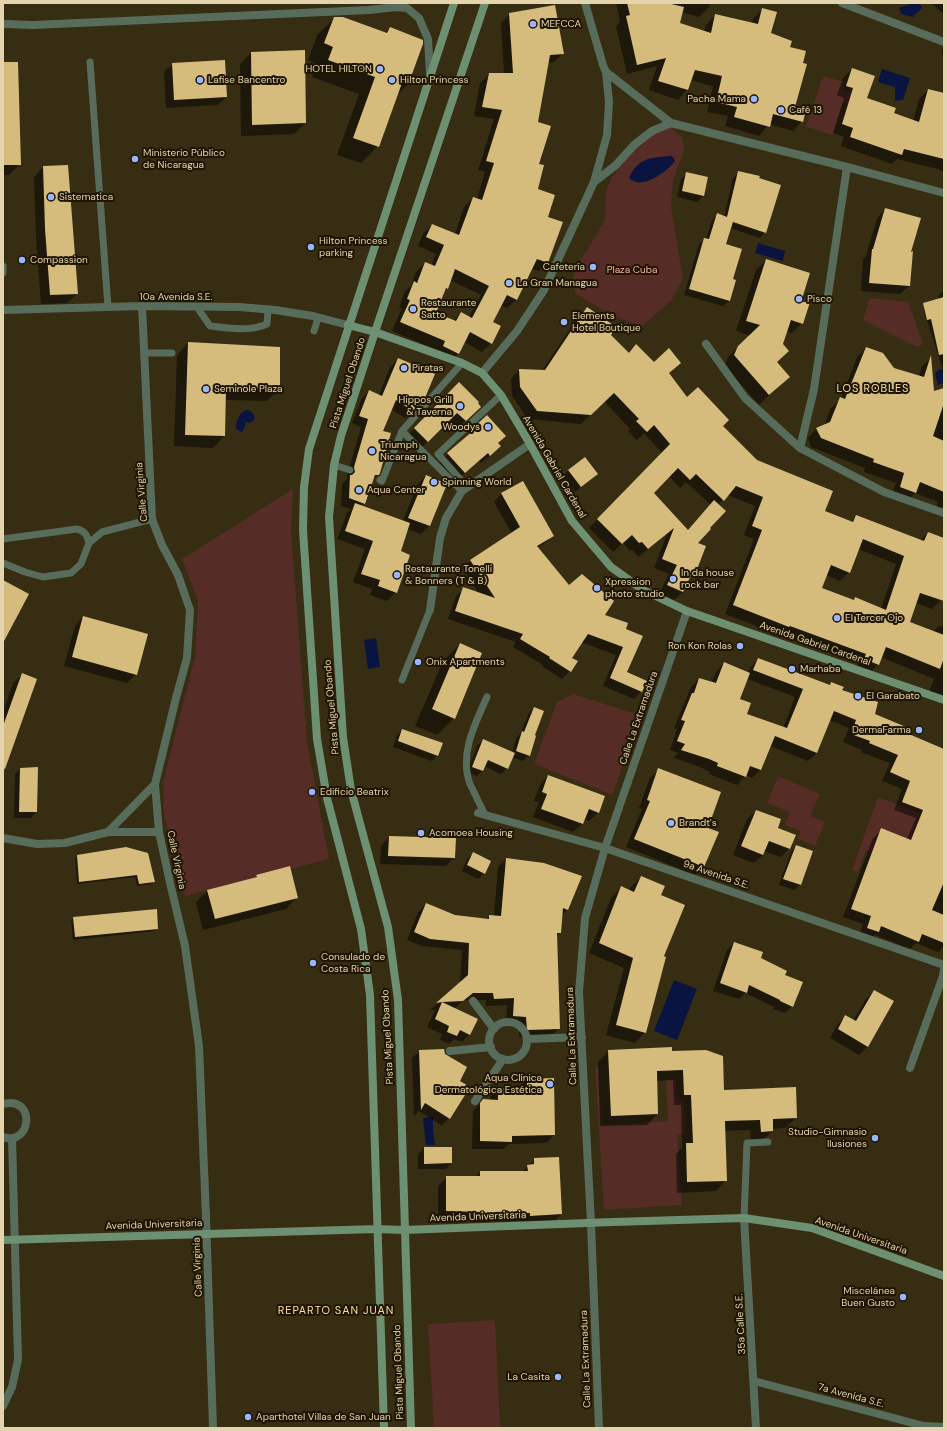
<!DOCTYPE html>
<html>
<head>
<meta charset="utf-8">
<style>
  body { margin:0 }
  #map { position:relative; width:947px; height:1431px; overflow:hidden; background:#372d12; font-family:"DM Sans",sans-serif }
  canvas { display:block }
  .frame { position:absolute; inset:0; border:4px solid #e4d4ad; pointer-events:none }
</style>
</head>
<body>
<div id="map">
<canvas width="947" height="1431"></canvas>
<div class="frame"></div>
</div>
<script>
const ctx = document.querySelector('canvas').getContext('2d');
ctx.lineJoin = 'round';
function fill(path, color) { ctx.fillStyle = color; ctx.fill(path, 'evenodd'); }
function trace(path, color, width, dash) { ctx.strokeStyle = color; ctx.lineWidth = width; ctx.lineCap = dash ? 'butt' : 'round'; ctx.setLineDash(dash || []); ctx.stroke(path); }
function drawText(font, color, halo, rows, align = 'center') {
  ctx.font = font + ' "DM Sans",sans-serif'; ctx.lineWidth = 4; ctx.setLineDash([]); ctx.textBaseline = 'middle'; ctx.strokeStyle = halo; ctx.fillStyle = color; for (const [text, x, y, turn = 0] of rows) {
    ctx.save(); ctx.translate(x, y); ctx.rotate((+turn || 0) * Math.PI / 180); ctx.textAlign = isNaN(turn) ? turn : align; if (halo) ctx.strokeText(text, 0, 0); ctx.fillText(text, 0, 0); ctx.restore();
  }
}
fill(new Path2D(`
  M823 76 844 82 842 89 852 92 848 103H843L833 135 806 127Z
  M671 127 682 137 684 151 673 180 671 207 683 279 671 301 641 327 611 315 576 294 572 281 577 266 595 237 605 219 606 191 612 177 637 146 653 132Z
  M870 298 908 302 923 344 917 347 863 320Z
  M293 489 291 531 307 742 329 859 185 896 164 816 163 782 195 657 198 600 182 559Z
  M573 694 639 715 613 795 534 764 557 702Z
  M778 776 820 794 810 816 825 822 815 846 798 839 801 831 785 825 790 812 767 803Z
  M878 797 920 813 895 884 885 857 866 850 858 872 852 870Z
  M598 1067 602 1125 668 1121 666 1080 676 1079 677 1098 684 1102 686 1134 677 1135 682 1205 604 1210 595 1068Z
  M495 1320 500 1428H434L428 1324Z`), '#552c26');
fill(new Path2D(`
  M913 3H919L922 8 913 17 901 14 899 8Z
  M882 69 910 78 903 100 895 101V87L878 82Z
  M671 156 673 157 675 161C667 172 641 191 629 178 639 157 650 158 671 156Z
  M758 243 785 251 783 261 755 253Z
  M944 369V383L938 385 935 374 938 370Z
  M247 410C252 411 253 413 255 417L254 420 250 423 246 422 244 430 241 432 236 429C236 421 239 412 247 410Z
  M376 638 380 667 368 669 364 640Z
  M674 980 697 989 677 1040 654 1031Z
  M433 1117V1132L435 1145H426L423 1118Z`), '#0a1440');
fill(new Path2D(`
  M616 3H710L709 7 699 17 681 12 678 24 704 32 706 25 715 15 752 24 753 19 763 9 770 33 788 48 794 108 802 121 793 131 769 124 759 136 725 126 728 116 707 112 713 86 690 80 687 90 678 100 649 90 657 66 627 74 616 26 620 22Z
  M931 3H944V14Z
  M510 14 563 53 554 62 547 63 537 122 538 165 536 189 547 217V262L539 271 531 269 516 300 507 308 500 305 491 323V343L482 352 464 342 458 354 449 362 435 355 437 350 392 331 402 308H399L405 291 411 286 416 272 425 263 431 266 436 254 418 246 423 234 432 225 455 234 464 207 473 198 477 199 485 172 478 170 494 119 474 116 480 83 489 74H504L501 23ZM450 280 481 295 469 317 461 313 453 321 435 314 443 292 447 288Z
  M335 18 385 33 390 28 422 44 407 85 397 95 378 146 361 163 337 155 359 94 312 77 317 64 308 60 317 35Z
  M944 44V55L941 54Z
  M251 53 305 123 294 134 241 136 240 64Z
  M3 63 20 164 9 175H3Z
  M173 64 226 97 218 105 166 108 164 72Z
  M852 69 866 98 893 114 913 121 919 99 928 90 944 94V172L938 169 897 159 892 164 841 146 844 137 833 133 844 98 837 95 843 78Z
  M43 167 77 294 67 303 41 304 36 238 34 177Z
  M739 172 758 179 765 232 760 238 730 228 724 245 732 280 734 281 729 301 723 306 684 295 699 244 706 239 712 220 717 215 724 217 733 178Z
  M687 173 707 178 703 196 697 202 677 197 681 179Z
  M885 209 910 253 909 286 900 294 861 291 863 259 866 256 877 218Z
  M766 260 800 303 802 323 792 333 786 331 782 344 788 351 776 363 789 377 759 405 725 366 728 357 750 336 736 331 756 270Z
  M944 290V373L924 311 933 301 939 300 938 296Z
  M587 308 610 335 628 354 654 363 668 374 687 399 721 426 757 461 823 512 850 522 857 516 920 540 928 533 944 538V600L942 599 932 609 916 603 909 623 933 632 939 626 944 627V697L929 692 934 679 881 657 878 664 870 673 856 668 858 663 781 634 780 635 725 614 754 539 744 535 755 506 728 495 718 505 696 543 705 546 695 572 689 578 683 592 674 600 659 594 669 574 654 568 667 534 638 557 633 550 630 551 623 543 613 552 589 528 662 453 644 433 637 440 628 431 630 429 604 401 581 424 528 419 512 396 511 379 519 370 542 371 578 317ZM669 476 680 488 686 482 711 505 688 531 653 493ZM858 549 896 564 881 609 855 599 853 601 821 588 826 575 840 581 849 572Z
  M188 343 279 389 267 401 225 400 224 436 213 448 174 446 177 355Z
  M866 348 894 369 919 376 922 366 931 358 933 392 944 389V514L935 511 938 502 915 493 906 502 891 496 896 483 864 472 865 468 811 447 808 438 817 428 824 426 831 408 841 399 857 357Z
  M398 360 413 410 405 418 391 409 381 431 378 475 372 480 364 503 361 506 403 521 417 485 426 476 446 484 429 526 421 534 407 529 399 552 396 592 387 601 370 595 372 589 353 582 365 549 337 539 347 513 351 509 341 506 342 484 347 479V476L361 427 352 423 362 398 369 391 379 395 390 367Z
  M459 384 471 415 456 429 448 421 419 450 406 437Z
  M487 416 497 444 491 455 481 463 479 461 455 481 439 462 466 438H465Z
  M569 470 596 474 575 492 563 476Z
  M522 482 553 536 545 543 537 548 568 586 603 616 625 629 626 673 642 691 634 699 603 686 616 655 581 642 570 658V671L562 679 542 666 543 665 513 647 516 642 448 619 456 596 464 589 479 594 463 568 471 561 512 534 494 502 501 494Z
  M83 617 136 674 127 683 64 666 75 626Z
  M460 644 454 718 437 735 415 726 443 661Z
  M758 659 829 686 831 683 873 714 902 732 941 749 944 746V946L938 952 916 943 910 949 875 935 870 940 859 936 863 924 843 917 873 838 882 830 907 839 916 818 894 810 902 789 882 781 890 763 861 752 862 750 843 742 849 728 829 720 817 753 808 761 770 746 760 770 752 778 746 775 737 785 709 774 710 772 700 767 674 758 678 753 670 750 677 729 674 728 691 687 699 679 711 683 716 672 724 663 748 673 750 668ZM747 679 795 697 783 728 746 715 738 699Z
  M22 675 35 679 3 770V712L13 683Z
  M534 708 533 736 529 755 523 761 512 757 507 768 501 774 484 766 482 771 477 776 467 772 477 746 483 740 512 753 516 738 520 734 529 713Z
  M403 730 437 755 432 761 393 747 397 735Z
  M20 769 36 812 31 818H14L15 774Z
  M659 770 706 828 704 866 695 875 626 847 642 809 639 808 650 778Z
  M548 776 604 797 598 813 589 821 584 819 582 824 573 832 533 817 539 802 534 801 540 785Z
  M756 811 776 829 794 836 789 849 781 857 764 851 763 855 754 863 733 855 747 819Z
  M389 837 454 857 446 866 380 864 381 846Z
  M796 846 812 852 800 885 794 890 779 885 791 852Z
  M126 848 154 882 151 884 137 886 135 877 77 884 75 858 78 856Z
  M473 854 484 873 478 879 462 871 467 859Z
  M506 859 567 910 561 916 560 933 556 937 559 1028 551 1036 519 1037V1024L506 1023 507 1005 486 1006V1000H464L454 1009 470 1034 462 1042 454 1039 449 1044 440 1040 442 1034 427 1027 435 1010H430L460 983 462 950 422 946 407 940 418 912 426 904 455 916 486 919 490 916H494L498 867Z
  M257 876 297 897 286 909 203 930 196 902 208 891 253 879Z
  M641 877 660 896 662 957 645 1032 635 1043 606 1035 624 968 589 953 611 898 621 888 629 891 631 887Z
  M74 918 157 929 155 931 73 940 71 920Z
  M734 943 784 975 792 1006 785 1013 773 1009 774 1007 745 993 739 999 713 991 727 950Z
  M874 991 868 1046 859 1055 830 1038 837 1025 846 1016 853 1021 866 999Z
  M420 1051 444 1055 449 1118 442 1126 419 1111 414 1116 412 1058Z
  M609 1051 671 1052 723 1091 796 1118 785 1128 772 1129V1131L761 1142H751L750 1130 725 1131 726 1180 716 1191 677 1193 676 1154 682 1148 681 1105H674L673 1080 656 1081 657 1114 647 1125 600 1126 598 1062Z
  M528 1080 554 1135 546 1143 509 1144 503 1149H472L473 1112 475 1109 483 1100H490V1097L498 1089H519Z
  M424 1148 451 1163 446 1169H418V1154Z
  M535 1159 561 1214 553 1223 522 1224V1221L472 1222V1220H438V1186L447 1177H475L480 1172H522Z`), '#0007');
fill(new Path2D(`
  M627 3H667L684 7 680 23 711 33 715 14 758 24 762 8 777 12 771 33 792 41 790 47 806 51 803 63 807 64 795 107 806 110 803 122 773 114 770 127 734 117 737 107 716 102 722 76 695 70 688 90 658 81 666 58 637 65 626 16 630 15Z
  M555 5 564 54 550 55 538 122 551 126 539 164 544 165 538 189 555 195 548 217 563 222 548 263 537 259 517 300 507 295 493 322 501 326 492 344 470 332 459 354 443 346 445 341 400 322 410 300 407 299 414 281 417 283 425 262 435 266 444 245 426 237 432 224 459 235 473 197 482 200 494 163 486 161 502 110 482 107 489 73H513L509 13ZM455 269 489 286 472 318 461 312 456 321 436 313 446 288 448 289Z
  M334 17H343L387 33 390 27 423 40V44L408 85 402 83 379 147 353 138 375 77 328 60 333 47 324 43Z
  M305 50 306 123 252 125 251 52Z
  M225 60 227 97 174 100 172 63Z
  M3 62H18L21 165H3Z
  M852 68 875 76 867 98 896 108 894 113 919 122 928 89 944 93V159L904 149 902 155 850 137 853 128 842 124 853 88 846 86Z
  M68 165 78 294 50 295 45 229 43 166Z
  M738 171 760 176 759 178 781 185 766 233 733 222 726 244 742 249 733 279 736 280 730 301 689 289 704 238 709 239 717 213 727 217Z
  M686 172 708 177 704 196 682 191Z
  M885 208 921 218 911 252 913 251 910 286 869 283 872 249H873Z
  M766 259 810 273 801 302H810L803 324 791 320 783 344 789 351 777 362 790 377 769 395 734 355 738 346 760 325 746 321Z
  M944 297V354L939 355 931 319 927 320 923 303Z
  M587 307 616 327 611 335 629 353 636 344 654 362 669 348 681 363 669 373 687 397 698 387 729 420 723 426 757 460 833 491 825 511 853 522 856 515 924 541 928 532 944 538V601L920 593 910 622 944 635V658L940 669 886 647 879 665 864 659 866 654 790 626 789 627 733 605 762 530 752 526 763 497 736 486 724 501 696 474 690 480 678 468 654 493 688 530 714 500 726 511 710 528 711 529 698 543 706 546 696 572 693 571 683 592 667 585 677 565 662 559 674 528 648 549 642 542 639 543 632 535 622 544 597 519 670 444 654 425 647 432 636 421 639 419 614 393 591 415 537 411 520 387 519 369 545 370ZM863 539 904 556 886 610 855 597 854 600 822 588 831 565 850 573Z
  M188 342 280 347V390L226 389 225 436 185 435Z
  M866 347 883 353 894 368 924 377 931 355 934 391 944 388V403L933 436 944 441V492L920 482 916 493 900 487 904 473 873 462 874 459 821 438 816 428 830 422 840 397 845 399Z
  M398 358 435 374 425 398 413 411 396 400 383 431 391 433 380 473 379 475H375L365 504 349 498 350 475H352L355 472 354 467 368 419 359 416 369 390 382 396Z
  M459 382 479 402 478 403 481 407 466 421 457 413 428 442 414 428Z
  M487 415 506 436 498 443 501 446 490 456 488 453 465 473 447 453 474 430 473 428Z
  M585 457 598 474 581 487 568 470Z
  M426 475 447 484 430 526 408 518Z
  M523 481 554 536 537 546 569 585 582 574 614 601 605 615 628 623 626 629 643 636 627 672 647 681 642 692 610 678 623 647 588 634 572 658 578 661 571 672 549 658 550 657 520 639 523 634 455 611 463 587 495 598 470 560 520 527 501 493Z
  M355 503 410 523 401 551 410 555 397 593 378 586 380 580 361 574 373 541 345 531Z
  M3 580 29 594 3 643Z
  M83 616 148 634 137 675 72 657Z
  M460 643 482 653 455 719 432 709Z
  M758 658 830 685 831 682 844 687 842 690 878 702 875 714 906 727 904 732 944 749V882L932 910 944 915V943L922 934 919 942 881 926 879 932 867 928 871 916 851 909 881 828 911 840 923 810 902 802 910 781 890 772 898 755 869 743 870 741 851 734 856 720 834 711 817 753 775 736 761 770 750 766 746 777 717 766 718 763 709 759 681 750 685 744 677 741 685 721 681 720 692 693H694L699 678 716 683 724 662 750 673 740 699 751 703 747 714 787 728 803 689 753 670Z
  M22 673 37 679 5 769 3 768V726Z
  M534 707 544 711 535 735 536 736 530 756 516 751 522 731 524 732Z
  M402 729 443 743 438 756 398 741Z
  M483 739 515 753 508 769 488 760 483 771 472 767Z
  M38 767 37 812H19L20 768Z
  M658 768 721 792 708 828 719 832 704 867 634 839 650 801 647 800Z
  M548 775 605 796 599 813 589 809 583 824 541 809 547 794 542 792Z
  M756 810 781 819 778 828 796 835 790 849 769 841 763 855 741 846Z
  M389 836 456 838 455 858 388 856Z
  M796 845 813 851 801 885 783 879Z
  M126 847 148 853 155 882 139 884 137 875 79 882 77 855Z
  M473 852 491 861 485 874 467 865Z
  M506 858 544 863 582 876 568 910 563 908 561 933H557L560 1029 527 1030 526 1017 513 1016 514 998 494 999 493 993H473L463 1001 442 1002 478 1019 470 1035 460 1030 457 1036 447 1032 449 1026 435 1019 442 1002 436 1003 468 975 469 943 430 939 414 932 426 903 455 915 489 919V915L501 916Z
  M290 866 298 898 215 919 207 890 257 877 256 875Z
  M641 876 665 886 661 895 685 905 664 956 666 957 646 1033 616 1025 633 958 599 943 621 886 634 892Z
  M157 909 158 929 75 937 73 917Z
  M734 942 763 952 761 958 787 971 785 975 803 982 793 1007 780 1001V1000L749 985 747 993 720 983Z
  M874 990 894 1001 868 1047 838 1029 845 1015 856 1021Z
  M672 1047V1051L706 1050 723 1056 724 1090 796 1087 797 1118 773 1119V1131L761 1132 760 1120 725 1121 727 1181 687 1182 686 1143H693L691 1095H684L683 1070 657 1071 658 1114 611 1116 608 1050Z
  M444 1049 445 1054 467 1067 460 1081 470 1087 450 1119 425 1103 421 1110 419 1050Z
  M554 1078 555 1135 512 1136V1142L480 1141V1103L483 1099 498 1100V1088H527V1079Z
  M424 1147H452V1163L424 1164Z
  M559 1157 562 1214 530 1216V1213H480V1212L446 1211V1176H480V1171H528L527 1165 534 1164V1158Z`), '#d5bc7d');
trace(new Path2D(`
  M90 62 108 307
  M3 266V273
  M197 307 210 326C228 328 250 332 267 324L268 310
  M314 331 318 318
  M144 353H172
  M402 431 462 491
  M334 465 350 470
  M380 480 382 481 402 431 462 363
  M467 487 438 454 501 395
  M3 539 77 529C85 531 87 535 89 543
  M3 563 25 572 43 577 71 573 81 564 89 543 102 532 152 519
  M402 680 430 610
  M485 815C480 805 475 794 470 784 459 754 475 724 487 697
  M744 1218 747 1143 768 1142`), '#576c5a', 7);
trace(new Path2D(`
  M585 3 603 65 606 72 671 123 847 167 944 193
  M842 3 944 42
  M3 24 33 25 369 10 396 7 407 8 419 18 428 39 430 74
  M847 167 814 389 800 448 884 492 944 513
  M594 182 616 165 634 145 652 131 671 123
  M142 306 152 519 162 545 178 575 190 610 187 658 176 698 155 784 159 832 171 887 185 946 199 1046 206 1217 213 1428
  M3 310 142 306 239 307 275 310 313 316 348 325
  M706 344 745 398 800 448
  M482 373 517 331 544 290 594 182 607 135 609 102 606 72
  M430 610 440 538 446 518 462 491 530 444
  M478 813 605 848 944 965
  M108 832 155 784
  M3 838 37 844 65 843 108 832H159
  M473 1001 494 1029
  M489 1041a19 19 0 1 1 38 0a19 19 0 1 1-38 0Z
  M527 1039 582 1037
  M450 1051 491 1047
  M910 1068 943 976 944 969
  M475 1101 503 1059
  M3 1104C36 1095 32 1147 3 1137
  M744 1218 756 1428
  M754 1381 924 1426 944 1427
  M3 1406 12 1387 18 1360 12 1138
  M599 1428 591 1223 579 992 585 918 605 848 687 611`), '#576c5a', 8);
trace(new Path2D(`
  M348 325 375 332 462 363 482 373 501 395 530 444 572 521 611 567 643 590 687 611 944 700
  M3 1240 377 1229 404 1230 613 1222 744 1218 812 1228 944 1276
  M384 1428 370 995 361 929 327 798 317 739 303 530 304 487 309 449 454 3
  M411 1428 398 1000 388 927 351 790 343 737 329 517 334 465 341 436 375 332 485 3`), '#6d8f72', 8);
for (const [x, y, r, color] of [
  [533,24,4,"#9ab5fd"],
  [380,69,4,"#9ab5fd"],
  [200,80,4,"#9ab5fd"],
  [392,80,4,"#9ab5fd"],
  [754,99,4,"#9ab5fd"],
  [781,110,4,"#9ab5fd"],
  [135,159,4,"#9ab5fd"],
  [51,197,4,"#9ab5fd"],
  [311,247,4,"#9ab5fd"],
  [22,260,4,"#9ab5fd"],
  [593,267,4,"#9ab5fd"],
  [509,283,4,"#9ab5fd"],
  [799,299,4,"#9ab5fd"],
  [413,309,4,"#9ab5fd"],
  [564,322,4,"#9ab5fd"],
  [404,368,4,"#9ab5fd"],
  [206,389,4,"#9ab5fd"],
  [460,406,4,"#9ab5fd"],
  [488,427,4,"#9ab5fd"],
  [372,451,4,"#9ab5fd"],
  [434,482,4,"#9ab5fd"],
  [359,490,4,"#9ab5fd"],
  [397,575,4,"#9ab5fd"],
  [673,579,4,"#9ab5fd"],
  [597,588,4,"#9ab5fd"],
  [837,618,4,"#9ab5fd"],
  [740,646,4,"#9ab5fd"],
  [418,662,4,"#9ab5fd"],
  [792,669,4,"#9ab5fd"],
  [858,696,4,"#9ab5fd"],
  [919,730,4,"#9ab5fd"],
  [312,792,4,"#9ab5fd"],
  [671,823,4,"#9ab5fd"],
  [421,833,4,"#9ab5fd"],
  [313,963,4,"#9ab5fd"],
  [550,1084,4,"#9ab5fd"],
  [875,1138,4,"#9ab5fd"],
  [903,1297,4,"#9ab5fd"],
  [558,1377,4,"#9ab5fd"],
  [248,1417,4,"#9ab5fd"]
]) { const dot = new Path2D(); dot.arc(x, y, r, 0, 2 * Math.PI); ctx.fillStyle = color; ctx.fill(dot); trace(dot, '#1e1400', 1.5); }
drawText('10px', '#e4d4ad', '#1e1400', [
  ["MEFCCA",541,24],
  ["HOTEL HILTON",372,69,"right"],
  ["Lafise Bancentro",208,80],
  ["Hilton Princess",400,80],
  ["Pacha Mama",746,99,"right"],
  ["Café 13",789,110],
  ["Ministerio Público",143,153],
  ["de Nicaragua",143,165],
  ["Sistematica",59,197],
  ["Hilton Princess",319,241],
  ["parking",319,253],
  ["Compassion",30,260],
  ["Cafetería",585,267,"right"],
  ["La Gran Managua",517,283],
  ["Pisco",807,299],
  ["Restaurante",421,303],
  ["Satto",421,315],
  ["Elements",572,316],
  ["Hotel Boutique",572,328],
  ["Piratas",412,368],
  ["Seminole Plaza",214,389],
  ["Hippos Grill",452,400,"right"],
  ["& Taverna",452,412,"right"],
  ["Woodys",480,427,"right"],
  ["Triumph",380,445],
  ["Nicaragua",380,457],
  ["Spinning World",442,482],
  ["Aqua Center",367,490],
  ["Restaurante Tonelli",405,569],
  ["& Bonners (T & B)",405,581],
  ["In da house",681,573],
  ["rock bar",681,585],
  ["Xpression",605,582],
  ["photo studio",605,594],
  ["El Tercer Ojo",845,618],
  ["Ron Kon Rolas",732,646,"right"],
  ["Onix Apartments",426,662],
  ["Marhaba",800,669],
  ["El Garabato",866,696],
  ["DermaFarma",911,730,"right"],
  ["Edificio Beatrix",320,792],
  ["Brandt's",679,823],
  ["Acomoea Housing",429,833],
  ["Consulado de",321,957],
  ["Costa Rica",321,969],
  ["Aqua Clínica",542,1078,"right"],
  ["Dermatológica Estética",542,1090,"right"],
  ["Studio-Gimnasio",867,1132,"right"],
  ["Ilusiones",867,1144,"right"],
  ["Miscelánea",895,1291,"right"],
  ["Buen Gusto",895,1303,"right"],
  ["La Casita",550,1377,"right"],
  ["Aparthotel Villas de San Juan",256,1417]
], 'left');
drawText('10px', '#fbaea3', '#1e1400', [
  ["Plaza Cuba",632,270]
]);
drawText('10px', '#e4d4ad', '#1e1400', [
  ["10a Avenida S.E.",176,297],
  ["Pista Miguel Obando",348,383,-72],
  ["Avenida Gabriel Cardenal",554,467,60],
  ["Calle Virginia",142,492,-95],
  ["Avenida Gabriel Cardenal",815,644,19],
  ["Pista Miguel Obando",332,707,-95],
  ["Calle La Extramadura",639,718,-71],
  ["Calle Virginia",176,860,78],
  ["9a Avenida S.E.",716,875,19],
  ["Calle La Extramadura",572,1036,-92],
  ["Pista Miguel Obando",388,1037,-93],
  ["Avenida Universitaria",478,1217,-2],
  ["Avenida Universitaria",154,1225,-2],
  ["Avenida Universitaria",861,1236,19],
  ["Calle Virginia",198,1267,-92],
  ["35a Calle S.E.",741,1324,-93],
  ["Calle La Extramadura",586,1359,-92],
  ["Pista Miguel Obando",399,1372,-92],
  ["7a Avenida S.E.",851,1396,15]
]);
ctx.letterSpacing = '1px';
drawText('11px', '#fae0a0', '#1e1400', [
  ["LOS ROBLES",873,389],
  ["REPARTO SAN JUAN",336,1311]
]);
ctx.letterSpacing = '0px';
</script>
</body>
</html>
